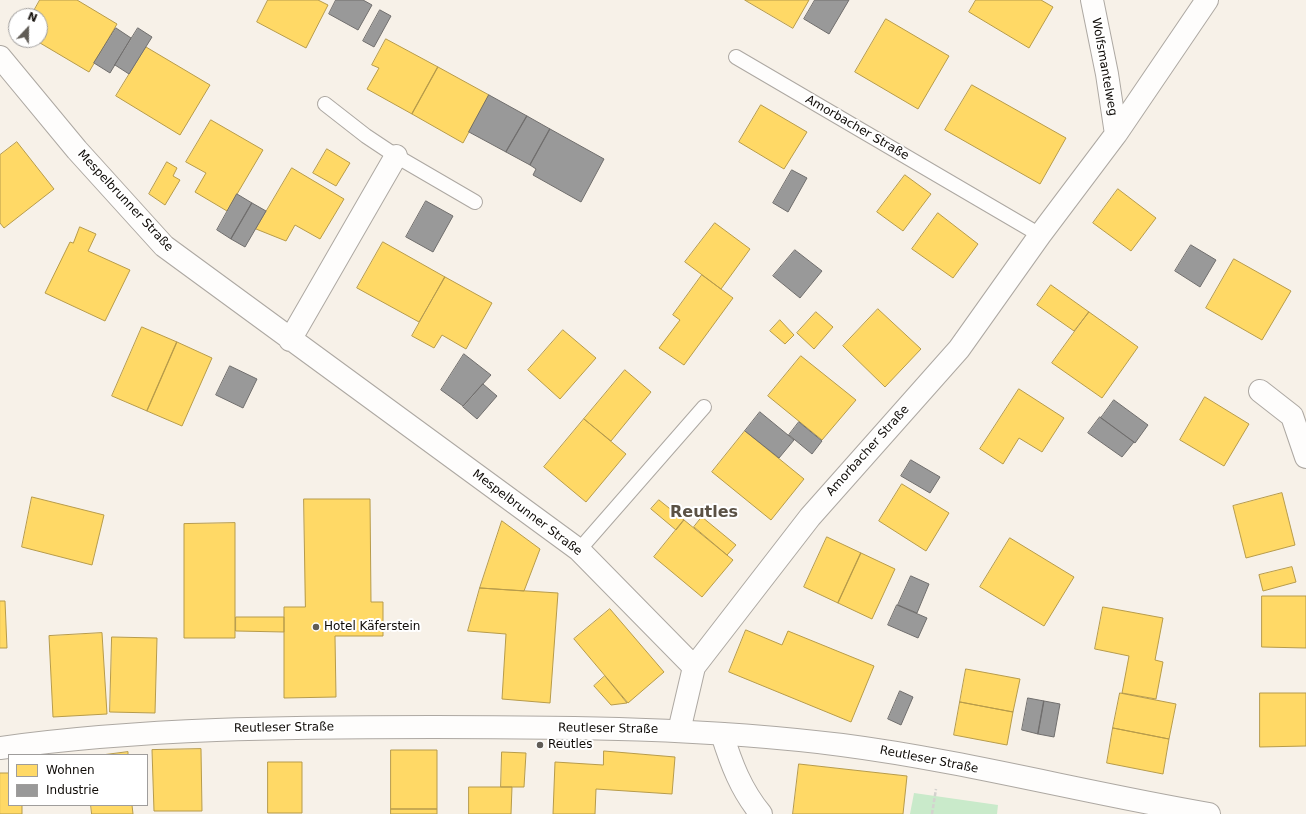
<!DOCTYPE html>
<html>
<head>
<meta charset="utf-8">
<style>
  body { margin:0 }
  #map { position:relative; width:1306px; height:814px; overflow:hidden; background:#f7f1e8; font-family:"DejaVu Sans",sans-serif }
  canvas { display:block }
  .legend { position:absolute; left:8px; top:754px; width:140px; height:52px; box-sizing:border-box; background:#fff; border:1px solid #9f9d9c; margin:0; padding:5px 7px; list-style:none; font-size:12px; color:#0f0b07 }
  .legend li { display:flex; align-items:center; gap:8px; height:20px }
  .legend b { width:20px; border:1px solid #9f9d9c }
  .north { position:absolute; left:8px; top:8px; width:40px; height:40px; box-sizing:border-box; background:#fff; border:1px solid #9f9d9c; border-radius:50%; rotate:22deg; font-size:11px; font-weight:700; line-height:16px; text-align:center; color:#0f0b07 }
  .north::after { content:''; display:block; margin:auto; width:14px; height:18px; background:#605c56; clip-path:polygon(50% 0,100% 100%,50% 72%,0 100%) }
</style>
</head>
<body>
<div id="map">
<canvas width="1306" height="814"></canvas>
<ul class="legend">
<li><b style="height:11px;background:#ffd966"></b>Wohnen</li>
<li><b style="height:11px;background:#999"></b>Industrie</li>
</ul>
<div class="north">N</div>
</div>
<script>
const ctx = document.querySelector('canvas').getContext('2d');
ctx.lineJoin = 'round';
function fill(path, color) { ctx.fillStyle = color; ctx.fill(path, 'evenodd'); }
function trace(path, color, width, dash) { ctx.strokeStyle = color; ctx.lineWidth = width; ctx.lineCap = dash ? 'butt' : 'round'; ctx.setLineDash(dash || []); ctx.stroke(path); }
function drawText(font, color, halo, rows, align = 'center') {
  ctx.font = font + ' "DejaVu Sans",sans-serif'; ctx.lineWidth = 4; ctx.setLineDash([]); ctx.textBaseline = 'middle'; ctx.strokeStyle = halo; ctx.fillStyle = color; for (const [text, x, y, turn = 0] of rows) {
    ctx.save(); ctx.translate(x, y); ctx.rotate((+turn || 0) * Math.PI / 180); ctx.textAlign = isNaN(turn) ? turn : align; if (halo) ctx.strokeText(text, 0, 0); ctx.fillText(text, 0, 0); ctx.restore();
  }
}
fill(new Path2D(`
  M914 793 998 805 997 814H910Z`), '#c9eaca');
const homes = new Path2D(`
  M40 0H77L117 24 89 72 35 40H40V16H31Z
  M268 0H318L328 5 306 48 257 22Z
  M745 0H809L793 28Z
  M976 0H1041L1053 7 1029 48 969 12Z
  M886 19 949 56 918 109 855 72Z
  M386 39 438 67 412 114 367 89 379 68 372 65Z
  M146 47 210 85 180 135 116 96Z
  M438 67 489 95 463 143 412 114Z
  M972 85 1066 138 1040 184 945 130Z
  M761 105 807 132 784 169 739 142Z
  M211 120 263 150 227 211 195 192 206 173 186 162Z
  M17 142 54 189 4 228 0 223V155Z
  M327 149 350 163 336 186 313 173Z
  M167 162 177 168 173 176 180 180 165 205 149 194Z
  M292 168 344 199 320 239 295 225 286 241 256 229Z
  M905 175 931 194 903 231 877 212Z
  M1118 189 1156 218 1131 251 1093 223Z
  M938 213 978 244 953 278 912 249Z
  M715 223 750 249 721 289 685 262Z
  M80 227 96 234 88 251 130 270 105 321 45 293 70 242 73 243Z
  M383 242 445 277 419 322 357 288Z
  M1234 259 1291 291 1262 340 1206 308Z
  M702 275 733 298 684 365 659 348 680 320 673 315Z
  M445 277 492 303 466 349 442 335 434 348 412 336Z
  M1051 285 1089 312 1074 331 1037 305Z
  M878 309 921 349 885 387 843 346Z
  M816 312 833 327 814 349 797 333Z
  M1089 312 1138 347 1102 398 1052 363Z
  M780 320 794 335 785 344 770 331Z
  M142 327 177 342 147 411 112 396Z
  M563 330 596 358 560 399 528 370Z
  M177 342 212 358 182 426 147 411Z
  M801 356 856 400 822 440 768 396Z
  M625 370 651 392 611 441 584 419Z
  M1019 389 1064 418 1042 452 1019 438 1003 464 980 449Z
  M1205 397 1249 424 1224 466 1180 440Z
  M584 419 626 454 586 502 544 467Z
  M745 431 804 479 771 520 712 472Z
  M902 484 949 513 926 551 879 521Z
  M1282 493 1295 545 1246 558 1233 506Z
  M32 497 104 515 92 565 22 547Z
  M304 499H370L371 602H383V636H335L336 697 284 698V607H305Z
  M659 500 684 520 676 530 651 509Z
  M702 517 736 545 727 555 694 527Z
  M684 520 733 560 702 597 654 557Z
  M502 521 540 549 524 591 480 588Z
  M235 523V638H184V524Z
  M827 537 861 553 838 603 804 587Z
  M1010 538 1074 577 1044 626 980 587Z
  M861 553 895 569 872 619 838 603Z
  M1292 567 1296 582 1263 591 1259 575Z
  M480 588 558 593 550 703 502 699 506 634 468 631Z
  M1262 596H1306V648L1262 647Z
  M0 601H5L7 648H0Z
  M1103 607 1163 618 1155 660 1163 662 1156 699 1122 693 1129 656 1095 649Z
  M610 609 664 672 628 703 574 639Z
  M236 617H284V632L236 631Z
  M746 630 782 645 788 631 874 666 851 722 729 672Z
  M102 633 107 714 53 717 49 636Z
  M112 637 157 638 155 713 110 712Z
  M966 669 1020 679 1013 712 960 702Z
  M605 676 627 703 611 705 594 686Z
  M1120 693 1176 704 1169 739 1113 728Z
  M1260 693H1306V746L1260 747Z
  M960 702 1013 712 1007 745 954 735Z
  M1113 728 1169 739 1163 774 1107 763Z
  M201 749 202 811H154L152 750Z
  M391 750H437V809H391Z
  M604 751 675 757 672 794 596 789 595 814H553L555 762 603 765Z
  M128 752V755H102Z
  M502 752 526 753 524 787H501Z
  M268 762H302V813H268Z
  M799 764 907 776 903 814H793Z
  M0 773H9V805H22V814H0Z
  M469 787H512L511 814H469Z
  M91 805H132L133 814H92Z
  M391 809H437V814H391Z`);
fill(homes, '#ffd966');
trace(homes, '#b79b4a', 1);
const industry = new Path2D(`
  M336 0H363L372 5 358 30 329 14Z
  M815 0H849L829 34 804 19Z
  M380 10 391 16 374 47 363 41Z
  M116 28 131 38 110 73 94 63Z
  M138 28 152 37 129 74 115 65Z
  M489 95 527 116 506 152 469 132Z
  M527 116 550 129 530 165 506 152Z
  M550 129 604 159 581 202 533 175 536 169 530 165Z
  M792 170 807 178 788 212 773 203Z
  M237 194 252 203 231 239 217 230Z
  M426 201 453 216 433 252 406 237Z
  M252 203 266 211 245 247 231 239Z
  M1191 245 1216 260 1200 287 1175 271Z
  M795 250 822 271 800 298 773 276Z
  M464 354 491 375 463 406 441 390Z
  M230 366 257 379 243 408 216 395Z
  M483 384 497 396 477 419 463 407Z
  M1114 400 1148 425 1135 443 1101 418Z
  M760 412 794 440 779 458 745 431Z
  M1100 417 1134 442 1122 457 1088 433Z
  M799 422 822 441 812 454 789 435Z
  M911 460 940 477 930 493 901 476Z
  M911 576 929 584 917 613 898 605Z
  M897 605 927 618 918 638 888 625Z
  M900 691 913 697 901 725 888 719Z
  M1028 698 1044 701 1038 734 1022 730Z
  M1044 701 1060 704 1054 737 1038 734Z`);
fill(industry, '#999');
trace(industry, '#706e6d', 1);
const lane = new Path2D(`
  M736 57 1040 235
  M325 104 366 136 396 156 475 202
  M579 550 704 407`);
const street = new Path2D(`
  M1092 0 1107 74 1116 134
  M0 57 77 150 164 246 579 550 694 667 679 731
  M290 340 396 156
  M1260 391 1292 416 1306 457
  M694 667 810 517 959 349 1040 235 1116 134 1207 0
  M722 734C731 763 741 790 761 814`);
const secondary = new Path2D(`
  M0 748C144 728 288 727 433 727 570 727 707 728 842 745 965 761 1086 793 1209 814`);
trace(lane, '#ada8a2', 16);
trace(street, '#ada8a2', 24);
trace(secondary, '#ada8a2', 24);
trace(new Path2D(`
  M932 814 936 789`), '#d3d2ce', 2.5, [4, 2]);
trace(lane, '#fefdfc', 14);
trace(street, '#fefdfc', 22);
trace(secondary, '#fefdfc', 22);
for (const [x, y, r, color] of [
  [316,627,4,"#605c56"],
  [540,745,4,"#605c56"]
]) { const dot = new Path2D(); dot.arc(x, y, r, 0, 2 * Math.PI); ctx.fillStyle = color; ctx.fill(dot); trace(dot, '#fff', 1.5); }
drawText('12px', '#0f0b07', '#fff', [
  ["Wolfsmantelweg",1104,67,80],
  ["Amorbacher Straße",857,128,30],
  ["Mespelbrunner Straße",125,201,47],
  ["Amorbacher Straße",868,451,-48],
  ["Mespelbrunner Straße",527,513,37],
  ["Reutleser Straße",284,728,-1],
  ["Reutleser Straße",608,729,1],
  ["Reutleser Straße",929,760,11]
]);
drawText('12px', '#0f0b07', '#fff', [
  ["Hotel Käferstein",324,627],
  ["Reutles",548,745]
], 'left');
drawText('bold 16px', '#5a5144', '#fff', [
  ["Reutles",704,513]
]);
</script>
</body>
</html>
